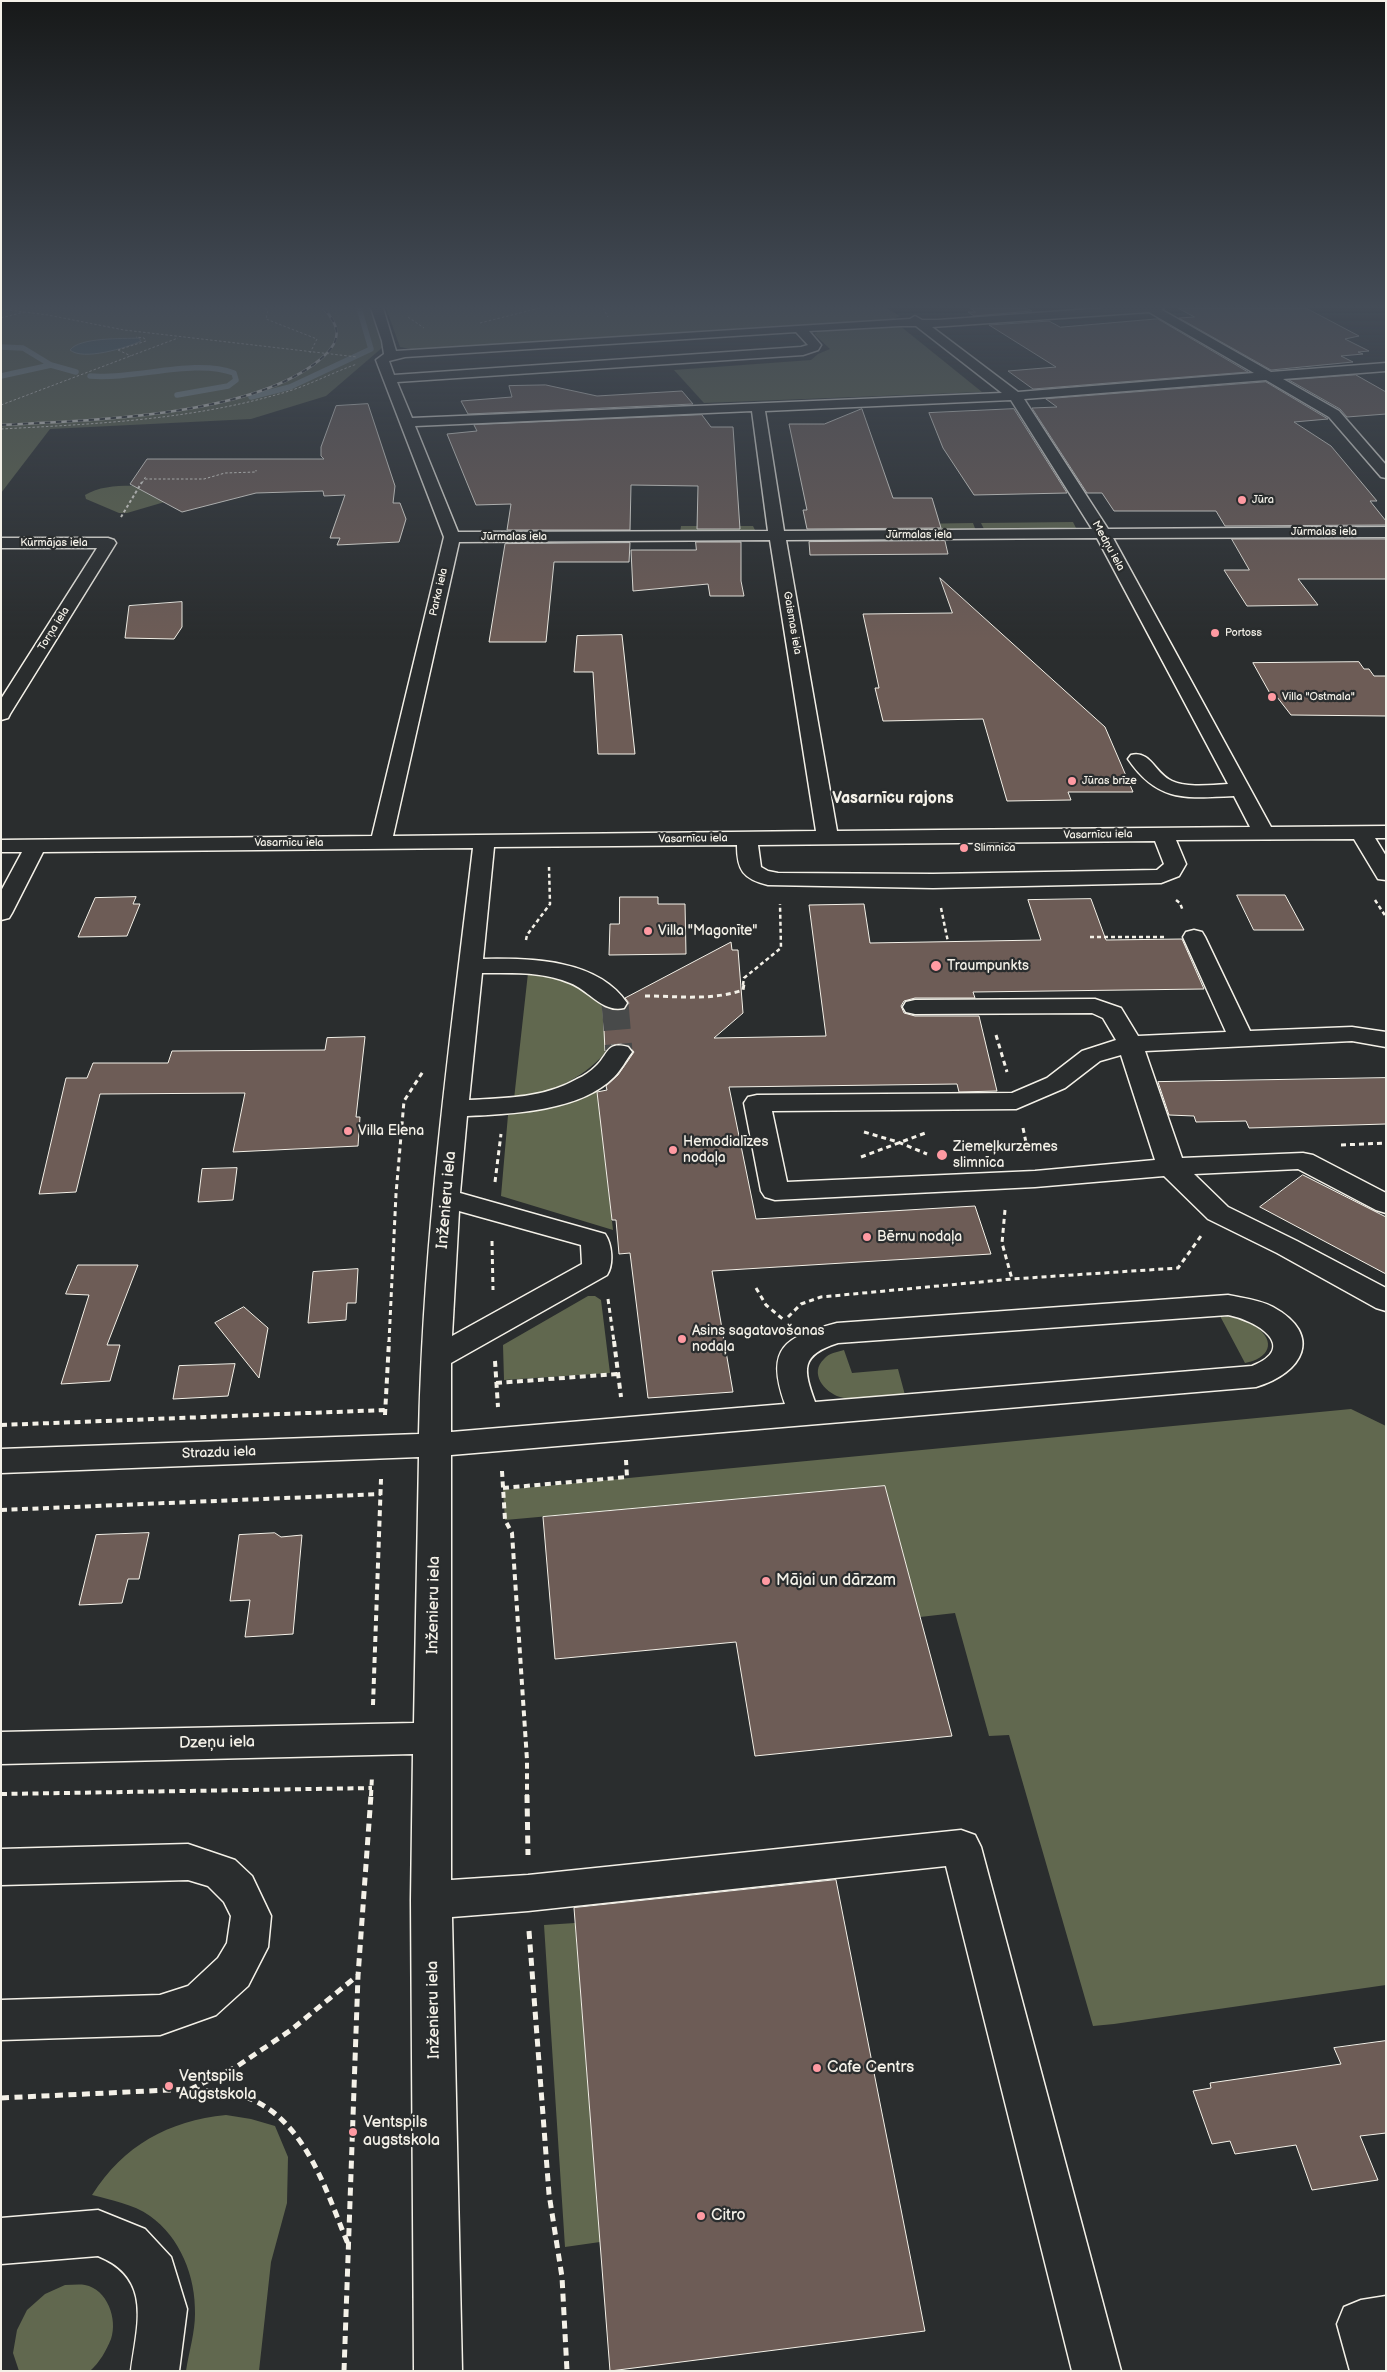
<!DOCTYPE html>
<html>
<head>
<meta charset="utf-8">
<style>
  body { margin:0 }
  #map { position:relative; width:1387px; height:2372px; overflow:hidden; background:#2a2d2e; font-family:"Balsamiq Sans",sans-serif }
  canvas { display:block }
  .frame { position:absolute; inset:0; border:2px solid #f4f1e8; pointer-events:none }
</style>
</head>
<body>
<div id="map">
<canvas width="1387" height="2372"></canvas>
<div class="frame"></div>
</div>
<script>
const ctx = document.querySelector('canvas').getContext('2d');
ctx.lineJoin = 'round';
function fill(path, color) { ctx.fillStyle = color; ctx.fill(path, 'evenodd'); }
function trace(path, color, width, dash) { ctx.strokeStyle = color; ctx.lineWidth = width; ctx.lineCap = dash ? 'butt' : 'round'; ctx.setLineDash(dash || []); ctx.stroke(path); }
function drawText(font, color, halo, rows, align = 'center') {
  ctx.font = font + ' "Balsamiq Sans",sans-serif'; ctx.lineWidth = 4.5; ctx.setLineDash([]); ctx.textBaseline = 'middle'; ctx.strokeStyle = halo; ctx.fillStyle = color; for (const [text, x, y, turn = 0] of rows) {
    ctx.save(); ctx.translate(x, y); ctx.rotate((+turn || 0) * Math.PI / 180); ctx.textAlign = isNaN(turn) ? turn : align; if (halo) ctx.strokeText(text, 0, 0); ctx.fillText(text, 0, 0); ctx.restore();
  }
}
fill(new Path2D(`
  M1 308H375L383 347 326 396 251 419 50 429 1 493Z
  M386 308H886L900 316 892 320 416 350 400 347Z
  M899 325 982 392 704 403 674 370 811 360 818 354 830 349 814 334 819 331Z
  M154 486 168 501 127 513H119L86 499 85 495C104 483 133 486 154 486Z
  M1073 522 1077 530 985 531 981 523Z
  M973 523 976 531 844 532 842 525Z
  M681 526H753L756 532 680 533Z
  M528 973C550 977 590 984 602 1006 607 1014 605 1043 605 1053 581 1080 550 1093 514 1099Z
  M592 1089 597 1090 613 1230 501 1196 508 1115 551 1106Z
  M588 1296H595L601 1300 610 1373 504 1380 503 1345Z
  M1220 1316C1232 1317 1245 1319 1255 1326 1278 1342 1268 1359 1245 1363Z
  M844 1350 852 1373 898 1369 905 1395C884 1397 861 1403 840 1397 824 1392 809 1373 824 1359 829 1353 837 1352 844 1350Z
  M1351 1409 1386 1426V1985L1114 2024 1093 2026 1009 1735 989 1736 955 1613 920 1617 885 1486 505 1520 503 1490Z
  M575 1923 600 2242 565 2247 544 1925Z
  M226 2115 251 2119 275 2126 288 2157 287 2203 271 2262 259 2371H186C189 2352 195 2332 195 2314 196 2277 180 2237 150 2216 133 2204 111 2200 92 2195 124 2145 168 2121 226 2115Z
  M65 2285C72 2285 79 2284 85 2285 107 2289 118 2319 111 2339 106 2351 100 2362 90 2371H19L13 2353 17 2330 27 2310 45 2294Z`), '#61684f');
const water = new Path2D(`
  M139 338 141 341C126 348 83 361 70 350 80 337 122 339 139 338Z`);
fill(water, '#4a666e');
trace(water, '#8e9e9f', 1);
trace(new Path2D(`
  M1 347 23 348 51 365 76 372
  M1 376 51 365
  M90 376C135 380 194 358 234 373L236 380 228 386 177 395
  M251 397 290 387 371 349 359 308`), '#8e9e9f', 5.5);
const building = new Path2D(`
  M971 308H1026L1032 311 974 316 968 312H975Z
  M1178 308H1306L1359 336 1345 339 1369 351 1358 352 1363 354 1341 356 1353 362 1271 370 1179 318 1194 317Z
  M1158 319 1248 372 1033 389 1008 371 1056 367 989 325 1049 321 1060 327Z
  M1356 375 1386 392V414L1347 417 1340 409 1289 380Z
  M1266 382 1328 419 1294 422 1331 446 1377 501H1370L1386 521V525L1225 526 1216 511H1114L1102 493H1087L1032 408 1057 407 1046 399Z
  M546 385 597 396 682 391 693 404 468 414 461 401 512 397 509 386Z
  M368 404 395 486 393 503H400L406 519 399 542 337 545 340 538H330L345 495 324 496 323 491 256 493 182 512 130 484 147 459H324L321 456V447L336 406Z
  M862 409 893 498H932L941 528 807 529 803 510H807L789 424H824Z
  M1014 409 1067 493 974 495 943 448 929 413Z
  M702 415 711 427H733L740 529H697L698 486 631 485 630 530H507L511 504 476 505 447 434 477 431 474 425Z
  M1232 539H1386V579H1298L1318 605 1247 606 1224 570H1249Z
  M945 541 948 554 810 555 809 542Z
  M696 542H741V581L744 596H710L708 584 633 591 631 550H696Z
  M630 543 629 562H554L546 642H489L505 544Z
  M940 578 1105 727 1133 792H1068L1071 800 1007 801 983 719 883 721 875 688H879L863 614 952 613Z
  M182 602V627L174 639 125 638 129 606Z
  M622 635 635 754H598L593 672H574L577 636Z
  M1359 662 1364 669H1369L1374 676H1386V716L1291 715 1277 697H1272L1253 663Z
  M1237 895H1285L1304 930H1254Z
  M136 897 133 904H140L127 936 78 937 95 898Z
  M620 897H658V904H685L686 954 609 955 610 924H619Z
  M1091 899 1106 940 1182 939 1204 989 973 992 975 998H915L904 1001 901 1006 904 1013 915 1016H979L997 1091 959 1092 957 1084 729 1087 756 1219 975 1206 991 1254 712 1271 733 1392 648 1398 630 1253 619 1254 616 1220H612L597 1092 607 1090 606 1086 618 1075 634 1052 629 1046 621 1044 611 1045 605 1051 603 1009 624 1010 629 1003 625 998 731 942 732 950H738L743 1013 714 1038 826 1036 809 905 864 904 870 943 1041 940 1028 900Z
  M365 1037 356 1117H360L358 1146 233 1152 245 1093 100 1094 76 1192 39 1194 66 1078H87L93 1063H168L172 1051 325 1050 327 1038Z
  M1386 1078V1124L1249 1128 1246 1121 1196 1122 1194 1116 1169 1115 1158 1082Z
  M237 1168 233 1200 198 1202 202 1169Z
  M1303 1175 1386 1217V1274L1260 1207Z
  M78 1265H138L107 1345H120L110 1381 61 1384 89 1295 66 1294Z
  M358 1269 356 1303H347L346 1320 308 1323 313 1272Z
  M244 1307 268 1328 259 1378 215 1323Z
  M235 1364 228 1396 173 1399 179 1366Z
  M885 1486 952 1736 755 1756 736 1642 555 1659 543 1517Z
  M149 1533 139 1579H128L122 1603 79 1605 96 1535Z
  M275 1533 281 1537 302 1535 293 1634 245 1637 250 1600 230 1601 239 1535Z
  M836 1880 925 2331 610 2371 574 1908Z
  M1386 2041V2133L1360 2136 1378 2180 1312 2190 1296 2145 1235 2154 1230 2141 1212 2144 1193 2091 1211 2088 1210 2083 1341 2064 1334 2048Z`);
fill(building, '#6d5c56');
trace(building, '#f4f1e8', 1);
trace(new Path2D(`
  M615 1003 619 1052`), '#484a4a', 27, [27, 14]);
const minor = new Path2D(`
  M371 308H383L396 351 910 319 915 316 922 320H938L1105 308H1164L1162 310 1271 372 1386 363V371L1283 379 1339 411 1386 465V478L1381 477 1329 417 1266 380 1024 399 1108 529 1386 527V537L1113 538 1271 827 1386 826V838H1375L1386 856V880L1378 879 1354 839 1176 840 1186 864 1179 876 1161 883 933 888 768 885C743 879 737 870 737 845L494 847 483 959C531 958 597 959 627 1003L624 1008C602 1013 589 990 570 983 542 971 511 973 482 973L469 1100C506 1098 544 1098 577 1079 584 1076 591 1071 596 1066 609 1054 606 1041 628 1047L632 1052C626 1060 621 1070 614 1077 581 1111 512 1114 467 1116L460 1193 605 1234C612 1244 614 1264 607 1275L451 1363V1432L785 1404C765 1347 785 1337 837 1323L1228 1295C1243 1298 1260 1300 1273 1307 1324 1335 1303 1373 1256 1387L451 1455V1880L528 1875 961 1830 975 1835 981 1847 1121 2371H1072L946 1866 528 1911 452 1917 462 2371H414L411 1900 413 1754 1 1764V1732L414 1723 419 1457 1 1473V1449L419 1434C423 1237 450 1042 473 848L43 852 12 913 9 918 1 920V891L22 852H1V840L372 836 444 537 376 360 384 354 382 341ZM1149 312 1254 373 1018 392 932 327ZM900 326H916L1002 393 412 418 397 382 803 355 818 350 821 345 809 331ZM796 332 808 345 801 347 394 375 389 361 405 357ZM1011 400 1092 529 784 531 765 411ZM752 411 768 531 458 532 415 426ZM1097 538 1228 784C1210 785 1188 788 1172 781 1155 774 1151 750 1131 755L1128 759C1158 803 1186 798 1234 796L1250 827 837 831 786 540ZM770 540 816 831 393 836 459 542ZM1155 841 1164 864 1157 870 933 874 778 873 768 871 761 867 758 845ZM459 1211 581 1245 582 1264 452 1336ZM1228 1315C1256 1320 1300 1347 1252 1366L815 1402C803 1369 800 1355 838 1343Z
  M1 538H108L114 540 116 543 10 714 8 718 1 720V699L97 548H1Z
  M1194 930 1202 932 1205 937 1250 1031 1352 1027 1386 1032V1047L1352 1041 1145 1051 1182 1158 1303 1153 1313 1155 1386 1193V1213L1376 1210 1298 1169 1194 1174 1228 1207 1297 1241 1386 1288V1311L1376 1308 1277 1253 1208 1219 1164 1176 1035 1187 775 1200 765 1197 761 1191 744 1103 748 1097 757 1095 1012 1093 1047 1078 1082 1051 1116 1040 1103 1018 1092 1013 915 1014 906 1012 903 1007 906 1002 915 1000 1095 999 1121 1008 1138 1036 1226 1032 1183 937 1186 932ZM1121 1055 1155 1160 1035 1171 787 1182 772 1111 1016 1109 1065 1088 1100 1061Z
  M188 1844 235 1860 252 1876 271 1916 268 1947 248 1986 216 2015 160 2035 1 2040V2000L160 1995 188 1986 218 1958 227 1943 231 1916 224 1902 208 1886 188 1880 1 1885V1849Z
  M98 2210 145 2229 171 2257 187 2309 179 2371H131C137 2325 153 2278 98 2256L1 2264V2218Z
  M1386 2296V2371H1350L1337 2324 1344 2307 1361 2300Z`);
trace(minor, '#f4f1e8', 3);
trace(new Path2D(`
  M265 308 268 310 266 319 317 339 310 353
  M603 308 608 317
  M1 309 48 315 124 330 357 357
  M408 317 424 328
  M1 318 24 312
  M480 323 540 308
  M118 350 146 341 144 338 136 337
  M118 350 131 356
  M1 405 178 338
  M1 429C94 424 189 420 279 394 306 387 331 373 357 364
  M145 479H204L225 473 256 472V470
  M142 483 146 476`), '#f4f1e8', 1, [2.5, 2]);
trace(new Path2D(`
  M121 517 142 482`), '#f4f1e8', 2, [3, 2.5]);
trace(new Path2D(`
  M1176 900 1180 903 1183 911
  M1375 900 1386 917
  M941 908 948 942
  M1090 937H1167
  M526 940 527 935 550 904 549 867
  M743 985 744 978 781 948 780 904`), '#f4f1e8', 2.5, [4, 3]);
trace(new Path2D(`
  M645 996C678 996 711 1001 743 990L744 984
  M996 1035 1007 1072
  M1023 1128 1028 1152
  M864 1132 898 1142 927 1154
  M1341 1145 1386 1143
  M861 1157 928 1132
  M495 1182 501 1134
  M1005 1210 1002 1243 1012 1279
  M492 1241 493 1290
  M756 1288 766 1305 785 1321
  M608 1299 614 1342
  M788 1317 801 1304 821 1297 1012 1279 1178 1268 1201 1236
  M389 1342 396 1194 404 1101 424 1070`), '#f4f1e8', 3, [5, 4]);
trace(new Path2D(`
  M614 1341 621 1397
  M495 1361 498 1407
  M496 1383 617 1374
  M385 1415 389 1341
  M1 1425 385 1410
  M502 1471 505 1520 512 1533 527 1760V1796
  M503 1488 627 1477 626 1460
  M1 1510 381 1494
  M373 1705 381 1479
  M1 1794 372 1788
  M371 1796 372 1776`), '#f4f1e8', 4, [6, 4.5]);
trace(new Path2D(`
  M527 1795 528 1855
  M529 1931 549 2194 562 2277 567 2371
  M192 2089C214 2092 239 2092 259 2103 309 2130 328 2196 348 2244
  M1 2098 191 2089 236 2067 291 2030 357 1976
  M344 2371 358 1976 371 1795`), '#f4f1e8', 5, [8, 5.5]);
fill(minor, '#2a2d2e');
const rail = new Path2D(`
  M1 425C89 420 258 417 324 356 342 340 340 325 323 308`);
trace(rail, '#f4f1e8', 2.5);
trace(rail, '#2a2d2e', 2, [5.5]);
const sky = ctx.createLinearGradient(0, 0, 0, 640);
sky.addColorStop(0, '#171919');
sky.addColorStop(0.48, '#444c57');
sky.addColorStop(1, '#444c5700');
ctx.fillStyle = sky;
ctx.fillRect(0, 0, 1387, 640);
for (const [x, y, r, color] of [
  [1242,500,5,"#ff9aa2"],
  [1215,633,5,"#ff9aa2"],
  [1272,697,5,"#ff9aa2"],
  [1072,781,5,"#ff9aa2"],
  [964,848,5,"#ff9aa2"],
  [648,931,5,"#ff9aa2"],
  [936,966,6,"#ff9aa2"],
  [348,1131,5,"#ff9aa2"],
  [673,1150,5,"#ff9aa2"],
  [942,1155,6,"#ff9aa2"],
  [867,1237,5,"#ff9aa2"],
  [682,1339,5,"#ff9aa2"],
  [766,1581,5,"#ff9aa2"],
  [817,2068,5,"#ff9aa2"],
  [169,2086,5,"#ff9aa2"],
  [353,2132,5,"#ff9aa2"],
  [701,2216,5,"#ff9aa2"]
]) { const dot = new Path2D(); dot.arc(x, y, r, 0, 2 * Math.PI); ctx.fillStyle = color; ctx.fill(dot); trace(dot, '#2a2d2e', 2); }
drawText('11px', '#f4f1e8', '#2a2d2e', [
  ["Jūra",1252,500],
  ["Portoss",1225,633],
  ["Villa \"Ostmala\"",1282,697],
  ["Jūras brīze",1082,781],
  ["Slimnīca",974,848]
], 'left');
drawText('11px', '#f4f1e8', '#2a2d2e', [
  ["Jūrmalas iela",1324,532],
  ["Jūrmalas iela",919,535],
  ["Jūrmalas iela",514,537],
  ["Kūrmājas iela",54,543],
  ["Medņu iela",1108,546,61],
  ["Parka iela",439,592,-77],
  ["Gaismas iela",792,623,80],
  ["Torņa iela",54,629,-58],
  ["Vasarnīcu iela",1098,835,-1],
  ["Vasarnīcu iela",693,839,-1],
  ["Vasarnīcu iela",289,843]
]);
drawText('14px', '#f4f1e8', '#2a2d2e', [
  ["Villa \"Magonīte\"",658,931],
  ["Traumpunkts",947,966],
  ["Villa Elena",358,1131],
  ["Hemodialīzes",683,1142],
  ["nodaļa",683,1158],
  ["Ziemeļkurzemes",953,1147],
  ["slimnīca",953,1163],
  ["Bērnu nodaļa",877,1237],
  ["Asins sagatavošanas",692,1331],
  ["nodaļa",692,1347]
], 'left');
drawText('14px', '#f4f1e8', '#2a2d2e', [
  ["Strazdu iela",219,1453,-2]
]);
drawText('bold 16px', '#f4f1e8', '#2a2d2e', [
  ["Vasarnīcu rajons",893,799]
]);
drawText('16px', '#f4f1e8', '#2a2d2e', [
  ["Inženieru iela",447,1200,-85],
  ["Inženieru iela",434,1605,-89],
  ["Dzeņu iela",217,1743,-1],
  ["Inženieru iela",434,2010,-91]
]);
drawText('16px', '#f4f1e8', '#2a2d2e', [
  ["Mājai un dārzam",776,1581],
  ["Cafe Centrs",827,2068],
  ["Ventspils",179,2077],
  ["Augstskola",179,2095],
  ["Ventspils",363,2123],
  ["augstskola",363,2141],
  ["Citro",711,2216]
], 'left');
</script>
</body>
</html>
